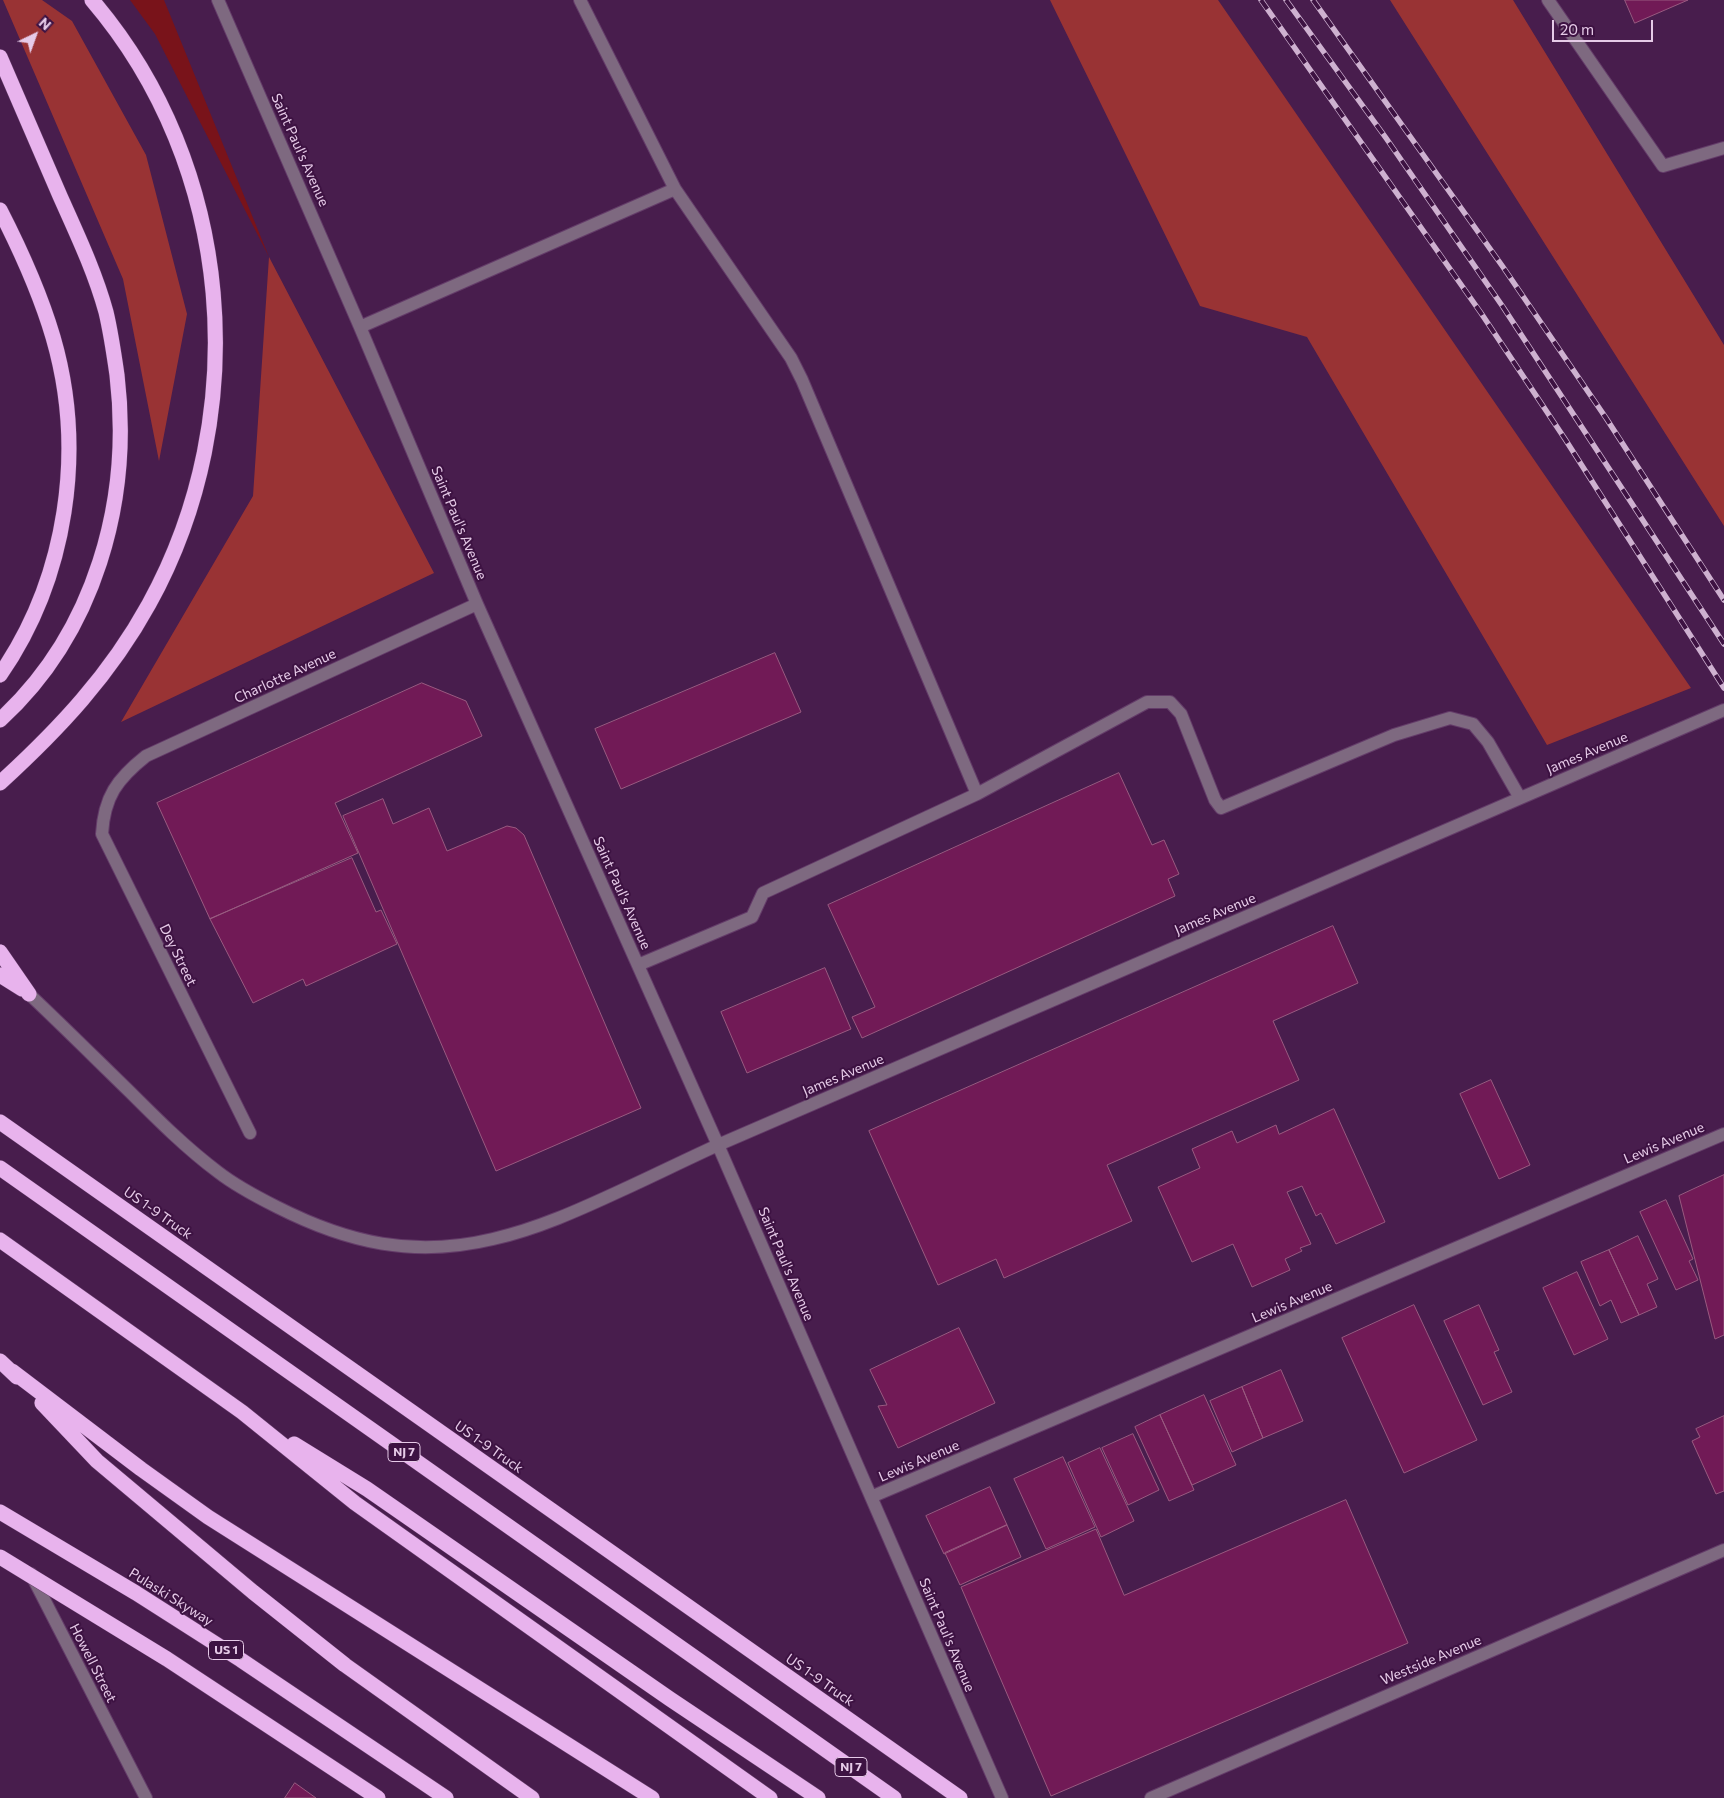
<!DOCTYPE html>
<html>
<head>
<meta charset="utf-8">
<style>
  body { margin:0 }
  #map { position:relative; width:1724px; height:1798px; overflow:hidden; background:#481d4d; font-family:Commissioner,sans-serif }
  canvas { display:block }
  .north { position:absolute; left:10px; top:10px; width:50px; height:50px; -webkit-text-stroke:4px #3d1242; paint-order:stroke; rotate:42deg; font-size:14px; font-weight:700; line-height:20px; text-align:center; color:#e6cbe8 }
  .north::after { content:''; display:block; margin:auto; width:18px; height:22px; background:#e6cbe8; clip-path:polygon(50% 0,100% 100%,50% 72%,0 100%) }
  .scale { position:absolute; left:1552px; top:20px; width:101px; height:22px; box-sizing:border-box; border:2px solid #e6cbe8; border-top:0; padding-left:6px; font-size:15px; line-height:18px; white-space:nowrap; color:#e6cbe8; -webkit-text-stroke:4px #3d1242; paint-order:stroke }
</style>
</head>
<body>
<div id="map">
<canvas width="1724" height="1798"></canvas>
<div class="north">N</div>
<div class="scale">20 m</div>
</div>
<script>
const ctx = document.querySelector('canvas').getContext('2d');
ctx.lineJoin = 'round';
function fill(path, color) { ctx.fillStyle = color; ctx.fill(path, 'evenodd'); }
function trace(path, color, width, dash) { ctx.strokeStyle = color; ctx.lineWidth = width; ctx.lineCap = dash ? 'butt' : 'round'; ctx.setLineDash(dash || []); ctx.stroke(path); }
function drawText(font, color, halo, rows, align = 'center') {
  ctx.font = font + ' Commissioner,sans-serif'; ctx.lineWidth = 4; ctx.setLineDash([]); ctx.textBaseline = 'middle'; ctx.strokeStyle = halo; ctx.fillStyle = color; for (const [text, x, y, turn = 0] of rows) {
    ctx.save(); ctx.translate(x, y); ctx.rotate((+turn || 0) * Math.PI / 180); ctx.textAlign = isNaN(turn) ? turn : align; if (halo) ctx.strokeText(text, 0, 0); ctx.fillText(text, 0, 0); ctx.restore();
  }
}
fill(new Path2D(`
  M130 0H164L269 257 155 34Z`), '#79131a');
fill(new Path2D(`
  M3 0H42L72 21 146 155 187 314 159 461 123 279Z
  M1050 0H1218L1691 688 1547 745 1307 337 1200 306Z
  M1390 0H1513L1724 345V526Z
  M269 257 434 573 121 722 253 496Z`), '#993334');
const building = new Path2D(`
  M1625 0H1688L1635 23Z
  M775 653 801 712 621 789 595 729Z
  M422 683 466 701 482 736 335 803 358 853 210 919 157 803Z
  M1119 773 1152 845 1164 840 1179 874 1168 879 1175 896 862 1038 852 1017 875 1007 828 905Z
  M383 799 393 824 429 808 447 851 507 826 516 828 524 835 641 1108 496 1171 343 816Z
  M352 858 376 912 381 910 397 944 306 986 303 979 253 1003 210 919Z
  M1333 926 1358 983 1273 1021 1299 1080 1107 1165 1132 1221 1004 1278 996 1259 938 1285 869 1131Z
  M825 968 851 1029 747 1073 721 1012Z
  M1491 1080 1530 1165 1499 1179 1460 1094Z
  M1334 1109 1385 1222 1336 1244 1321 1213 1316 1216 1302 1186 1287 1192 1311 1244 1300 1248 1302 1251 1285 1259 1290 1270 1252 1287 1233 1244 1192 1262 1158 1187 1200 1168 1192 1149 1232 1131 1237 1143 1276 1125 1279 1134Z
  M1724 1175V1335L1715 1339 1679 1196Z
  M1666 1200 1693 1259 1689 1261 1698 1280 1676 1290 1640 1212Z
  M1638 1236 1658 1279 1647 1284 1657 1307 1639 1315 1609 1250Z
  M1609 1250 1639 1315 1621 1323 1611 1300 1600 1306 1581 1262Z
  M1577 1272 1608 1339 1574 1355 1543 1288Z
  M1414 1305 1477 1440 1404 1473 1342 1338Z
  M1479 1305 1499 1350 1494 1352 1512 1392 1483 1405 1444 1321Z
  M959 1328 995 1403 898 1448 878 1406 887 1405 870 1370Z
  M1281 1370 1303 1421 1263 1438 1242 1387Z
  M1242 1387 1263 1438 1232 1452 1210 1401Z
  M1204 1395 1236 1465 1192 1485 1160 1415Z
  M1160 1415 1194 1490 1169 1501 1135 1427Z
  M1724 1416V1491L1716 1494 1692 1441 1700 1437 1696 1429Z
  M1133 1434 1159 1490 1128 1505 1102 1448Z
  M1100 1448 1134 1521 1101 1537 1068 1463Z
  M1063 1457 1095 1527 1046 1549 1014 1479Z
  M990 1487 1007 1525 944 1554 926 1516Z
  M1346 1500 1408 1643 1051 1796 961 1587 1096 1529 1124 1595Z
  M1007 1525 1021 1557 960 1585 945 1553Z
  M295 1783 316 1798H285Z`);
fill(building, '#711a56');
trace(building, '#995a80', 1);
const minor = new Path2D(`
  M218 0 360 327 477 604 718 1145 1002 1798
  M580 0 675 189 791 358 802 380 977 794
  M1548 0 1663 166 1724 148
  M360 327 675 189
  M638 965 752 917 763 893 977 794 1147 702H1170L1181 714 1215 800 1221 808 1394 735 1450 718 1473 724 1488 742 1520 798
  M29 994C63 1026 96 1059 130 1092 158 1120 186 1148 218 1172 236 1186 257 1197 277 1207 348 1243 414 1258 493 1239 537 1229 579 1210 620 1191 653 1176 685 1160 718 1145L1724 710
  M250 1133 102 834C104 797 117 779 146 756L477 604
  M871 1497 1724 1134
  M31 1574 146 1798
  M1151 1798 1724 1550`);
const highway = new Path2D(`
  M0 57C20 103 40 150 60 196 77 234 95 272 106 312 111 333 114 354 117 375 132 501 95 633 0 720
  M0 210C21 251 40 293 53 337 86 450 67 578 0 675
  M0 783C59 729 110 675 149 604 254 413 234 166 92 0
  M0 952 29 994
  M0 975 22 989
  M0 1122 960 1798
  M0 1168 894 1798
  M0 1240 242 1412 355 1503 770 1798
  M0 1361 17 1377
  M12 1371 141 1469 208 1517 652 1798
  M42 1403 97 1461 253 1592 345 1665 532 1798
  M294 1444 367 1489 670 1699 818 1798
  M0 1512 136 1593 241 1660 446 1798`);
trace(minor, '#643c69', 14);
trace(highway, '#643c69', 16);
trace(minor, '#7e6980', 12);
trace(highway, '#e8b3ed', 15);
const rail = new Path2D(`
  M1261 0 1481 313 1565 439 1724 688
  M1286 0 1386 138 1503 307 1724 644
  M1313 0 1503 267 1606 418 1724 600`);
trace(rail, '#ceb1d0', 5.5);
trace(rail, '#3d1242', 4, [11]);
const highwayBridge = new Path2D(`
  M0 1557 167 1659 378 1798`);
trace(highwayBridge, '#643c69', 16, []);
trace(highwayBridge, '#e8b3ed', 15);
for (const [x, y, w] of [
  [404,1452,32],
  [226,1650,35],
  [851,1767,32]
]) { const box = new Path2D(); box.roundRect(x - w / 2, y - 9.5, w, 19, 4); ctx.fillStyle = '#3d1242'; ctx.fill(box); trace(box, '#e6cbe8', 1); }
drawText('bold 12px', '#e6cbe8', null, [
  ["NJ 7",404,1452],
  ["US 1",226,1650],
  ["NJ 7",851,1767]
]);
drawText('14px', '#e6cbe8', '#3d1242', [
  ["Saint Paul's Avenue",300,150,66],
  ["Saint Paul's Avenue",459,523,67],
  ["Charlotte Avenue",285,676,-25],
  ["James Avenue",1587,753,-23],
  ["Saint Paul's Avenue",622,893,66],
  ["James Avenue",1215,914,-23],
  ["Dey Street",178,955,64],
  ["James Avenue",843,1075,-23],
  ["Lewis Avenue",1664,1143,-23],
  ["US 1-9 Truck",158,1213,35],
  ["Saint Paul's Avenue",786,1264,67],
  ["Lewis Avenue",1292,1302,-23],
  ["US 1-9 Truck",489,1447,35],
  ["Lewis Avenue",919,1461,-23],
  ["Pulaski Skyway",171,1597,32],
  ["Saint Paul's Avenue",947,1635,67],
  ["Westside Avenue",1431,1660,-23],
  ["Howell Street",93,1663,63],
  ["US 1-9 Truck",820,1680,35]
]);
</script>
</body>
</html>
